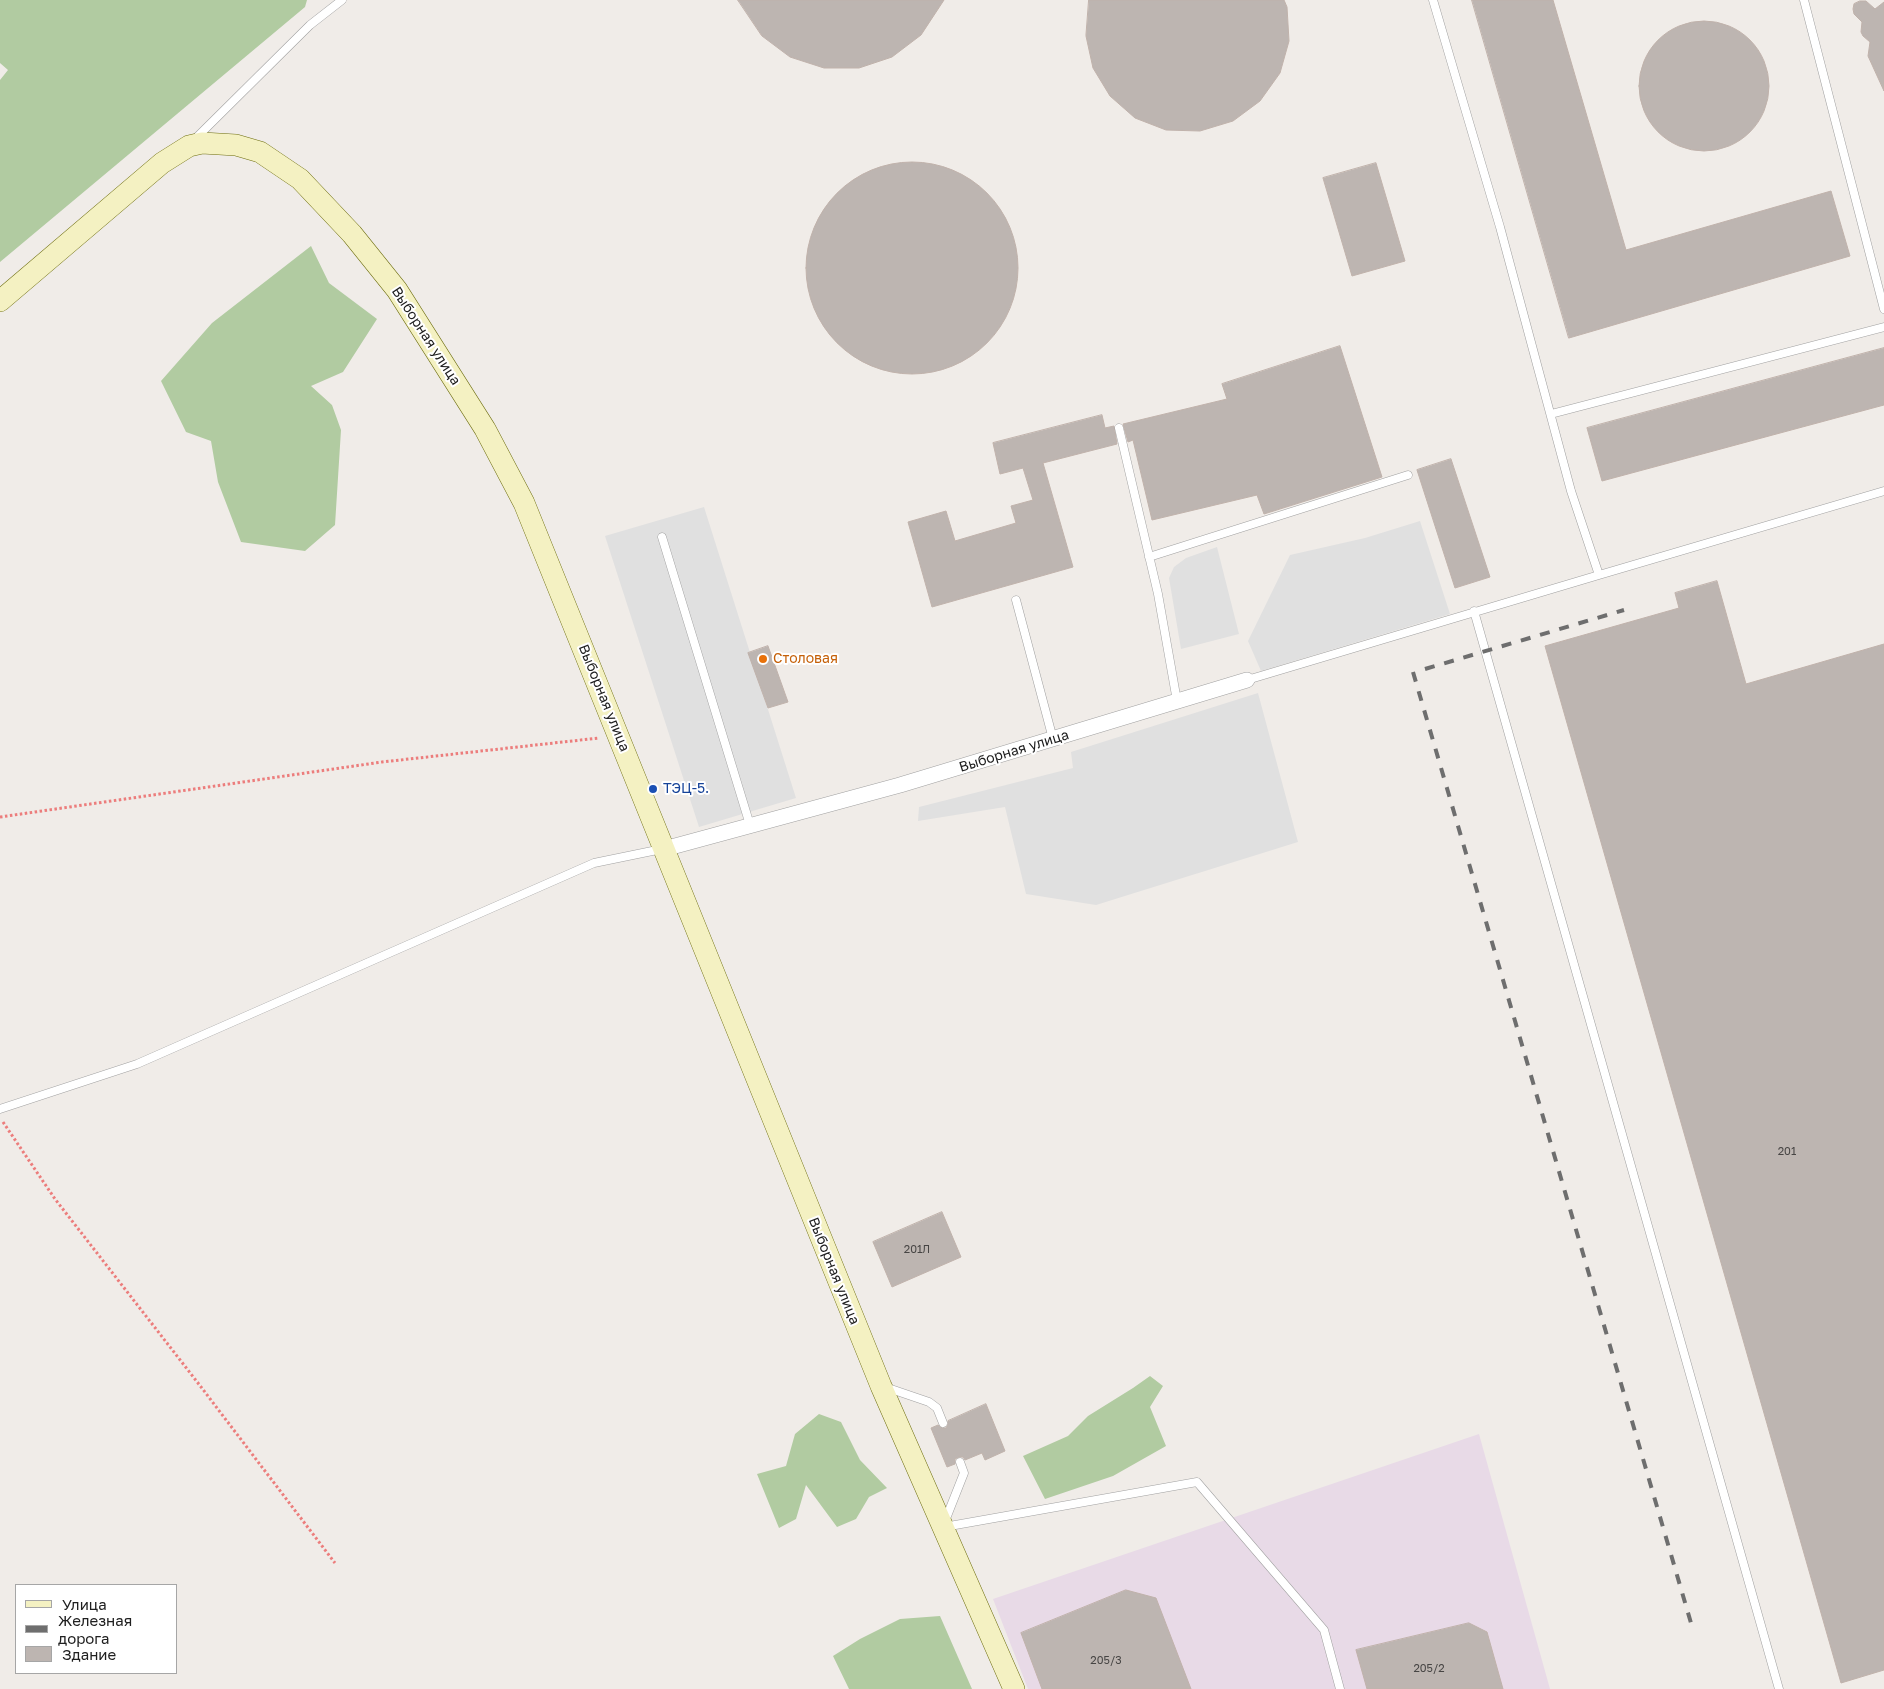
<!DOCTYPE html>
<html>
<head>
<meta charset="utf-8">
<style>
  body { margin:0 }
  #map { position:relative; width:1884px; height:1689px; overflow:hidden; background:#f0ece8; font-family:"Golos Text",sans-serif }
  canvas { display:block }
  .legend { position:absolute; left:15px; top:1584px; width:162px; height:90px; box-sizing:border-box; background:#fff; border:1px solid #a6a6a6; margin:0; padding:6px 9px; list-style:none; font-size:15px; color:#202020 }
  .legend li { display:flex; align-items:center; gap:10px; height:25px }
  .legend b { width:25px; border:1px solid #a6a6a6 }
</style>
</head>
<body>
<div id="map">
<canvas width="1884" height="1689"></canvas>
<ul class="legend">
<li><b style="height:6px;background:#f4f1c2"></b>Улица</li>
<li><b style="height:6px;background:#6e6e6e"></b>Железная дорога</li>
<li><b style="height:14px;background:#bdb5b1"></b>Здание</li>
</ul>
</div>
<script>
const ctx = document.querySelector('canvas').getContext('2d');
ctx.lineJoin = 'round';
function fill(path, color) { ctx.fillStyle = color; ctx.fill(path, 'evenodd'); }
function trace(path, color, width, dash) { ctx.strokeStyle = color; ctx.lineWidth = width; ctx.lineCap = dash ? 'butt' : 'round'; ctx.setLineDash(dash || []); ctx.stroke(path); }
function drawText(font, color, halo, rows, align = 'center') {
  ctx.font = font + ' "Golos Text",sans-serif'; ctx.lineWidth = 4; ctx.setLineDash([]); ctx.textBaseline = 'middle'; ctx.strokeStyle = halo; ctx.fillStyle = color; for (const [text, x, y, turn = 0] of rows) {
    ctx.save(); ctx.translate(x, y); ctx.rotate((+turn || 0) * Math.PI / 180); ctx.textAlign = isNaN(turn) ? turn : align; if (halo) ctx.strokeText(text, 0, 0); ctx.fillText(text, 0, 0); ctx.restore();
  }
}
fill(new Path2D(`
  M1479 1434 1550 1689H1028L993 1599Z`), '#e8dae7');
fill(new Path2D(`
  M0 0H307L305 7 0 262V80L8 70 0 63Z
  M311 246 329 283 377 319 343 372 311 386 332 405 341 430 335 525 305 551 241 542 218 482 211 441 186 432 161 381 212 323Z
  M1150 1376 1163 1386 1150 1407 1166 1446 1113 1476 1045 1499 1023 1456 1068 1436 1088 1416 1133 1388Z
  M819 1414 841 1422 860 1460 887 1488 869 1497 856 1519 837 1527 806 1485 796 1519 779 1528 757 1474 786 1466 795 1434Z
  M940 1616 972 1689H849L833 1656 860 1639 900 1619Z`), '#b1cba1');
fill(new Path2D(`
  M704 507 796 798 699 827 605 536Z
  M1420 521 1450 614 1261 671 1248 641 1290 555 1365 538Z
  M1217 547 1239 634 1181 649 1169 578 1174 567 1186 558Z
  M1258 693 1298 842 1096 905 1026 894 1005 807 918 821 919 807 1073 768 1071 752Z`), '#e0e0e0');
const building = new Path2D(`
  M738 0H944L921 35 892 57 859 68H824L790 57 762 36Z
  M1089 0H1284L1287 7 1289 41 1280 73 1260 101 1233 121 1200 131 1166 130 1135 118 1110 96 1093 68 1086 36Z
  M1472 0H1553L1626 250 1831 191 1850 256 1569 338Z
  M1860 1H1866L1875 9 1884 2V91L1868 56 1870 42 1863 36 1861 32 1862 22 1854 14 1853 9 1854 4Z
  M1639 86a65 65 0 1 1 130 0a65 65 0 1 1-130 0Z
  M806 268a106 106 0 1 1 212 0a106 106 0 1 1-212 0Z
  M1376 163 1405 261 1352 276 1323 178Z
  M1340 346 1382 477 1264 514 1257 495 1152 520 1133 440 1128 442 1123 424 1227 399 1222 384Z
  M1884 348V405L1602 481 1587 428Z
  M1102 415 1105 428 1114 426 1117 444 1043 463 1073 567 932 607 908 522 946 511 955 541 1016 523 1011 506 1033 500 1023 468 1000 474 993 443Z
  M1451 459 1490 577 1455 588 1417 470Z
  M1717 581 1746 684 1884 644V1670L1841 1683 1545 646 1679 608 1675 593Z
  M768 646 788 702 768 708 748 653Z
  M942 1212 961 1257 892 1287 873 1242Z
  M986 1404 1005 1451 985 1460 982 1453 965 1460 963 1457H959L955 1459V1464L947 1467 931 1428 938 1425 942 1428H946L948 1424V1421Z
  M1126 1590 1156 1598 1191 1689H1042L1021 1633Z
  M1469 1623 1487 1632 1503 1689H1367L1356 1650Z`);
fill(building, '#bdb5b1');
trace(building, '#c0b2ab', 1);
const lane = new Path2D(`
  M1804 0 1884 309
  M195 139 310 25 342 0
  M1551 414 1884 327
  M1119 428 1158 594 1177 701
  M662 537 750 825
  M1149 557 1408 475
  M1599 575 1884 491
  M1016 600 1053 739
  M1474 611 1779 1689
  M1247 680 1599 575 1571 491 1500 227 1433 0
  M0 1109 137 1064 594 863 662 849
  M885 1387 929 1402 937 1408 943 1423
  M945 1521 964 1473 960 1462
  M944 1527 1197 1482 1324 1630 1340 1689`);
const street = new Path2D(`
  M664 849 900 785 1247 680`);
const secondary = new Path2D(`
  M0 301 162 163 189 146 202 143 236 145 260 152 300 179 352 234 397 290 485 429 524 503 881 1386 1014 1689`);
trace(lane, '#a1a1a1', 9);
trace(street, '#a1a1a1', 16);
trace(secondary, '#6e6e10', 22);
trace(new Path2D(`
  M0 817 382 762 599 738
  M3 1122 55 1199 198 1383 335 1563`), '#ec7d7c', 3, [2.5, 2.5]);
trace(lane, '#fff', 8);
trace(street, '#fff', 15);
trace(secondary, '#f4f1c2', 21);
trace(new Path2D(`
  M1425 669 1624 610
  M1413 672 1691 1623`), '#6e6e6e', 4, [10, 10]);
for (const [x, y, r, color] of [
  [763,659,5,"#e8710a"],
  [653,789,5,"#1a4fb4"]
]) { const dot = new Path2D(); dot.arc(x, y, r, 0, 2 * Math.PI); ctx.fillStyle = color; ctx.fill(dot); trace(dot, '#fff', 2); }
drawText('11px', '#474544', null, [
  ["201",1787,1152],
  ["201Л",917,1250],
  ["205/3",1106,1661],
  ["205/2",1429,1669]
]);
drawText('14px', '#202020', '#fff', [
  ["Выборная улица",426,336,57],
  ["Выборная улица",604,698,68],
  ["Выборная улица",1014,751,-17],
  ["Выборная улица",834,1271,68]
]);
drawText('14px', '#c56008', '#fff', [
  ["Столовая",773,659]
], 'left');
drawText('14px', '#164399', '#fff', [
  ["ТЭЦ-5.",663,789]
], 'left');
</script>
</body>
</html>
